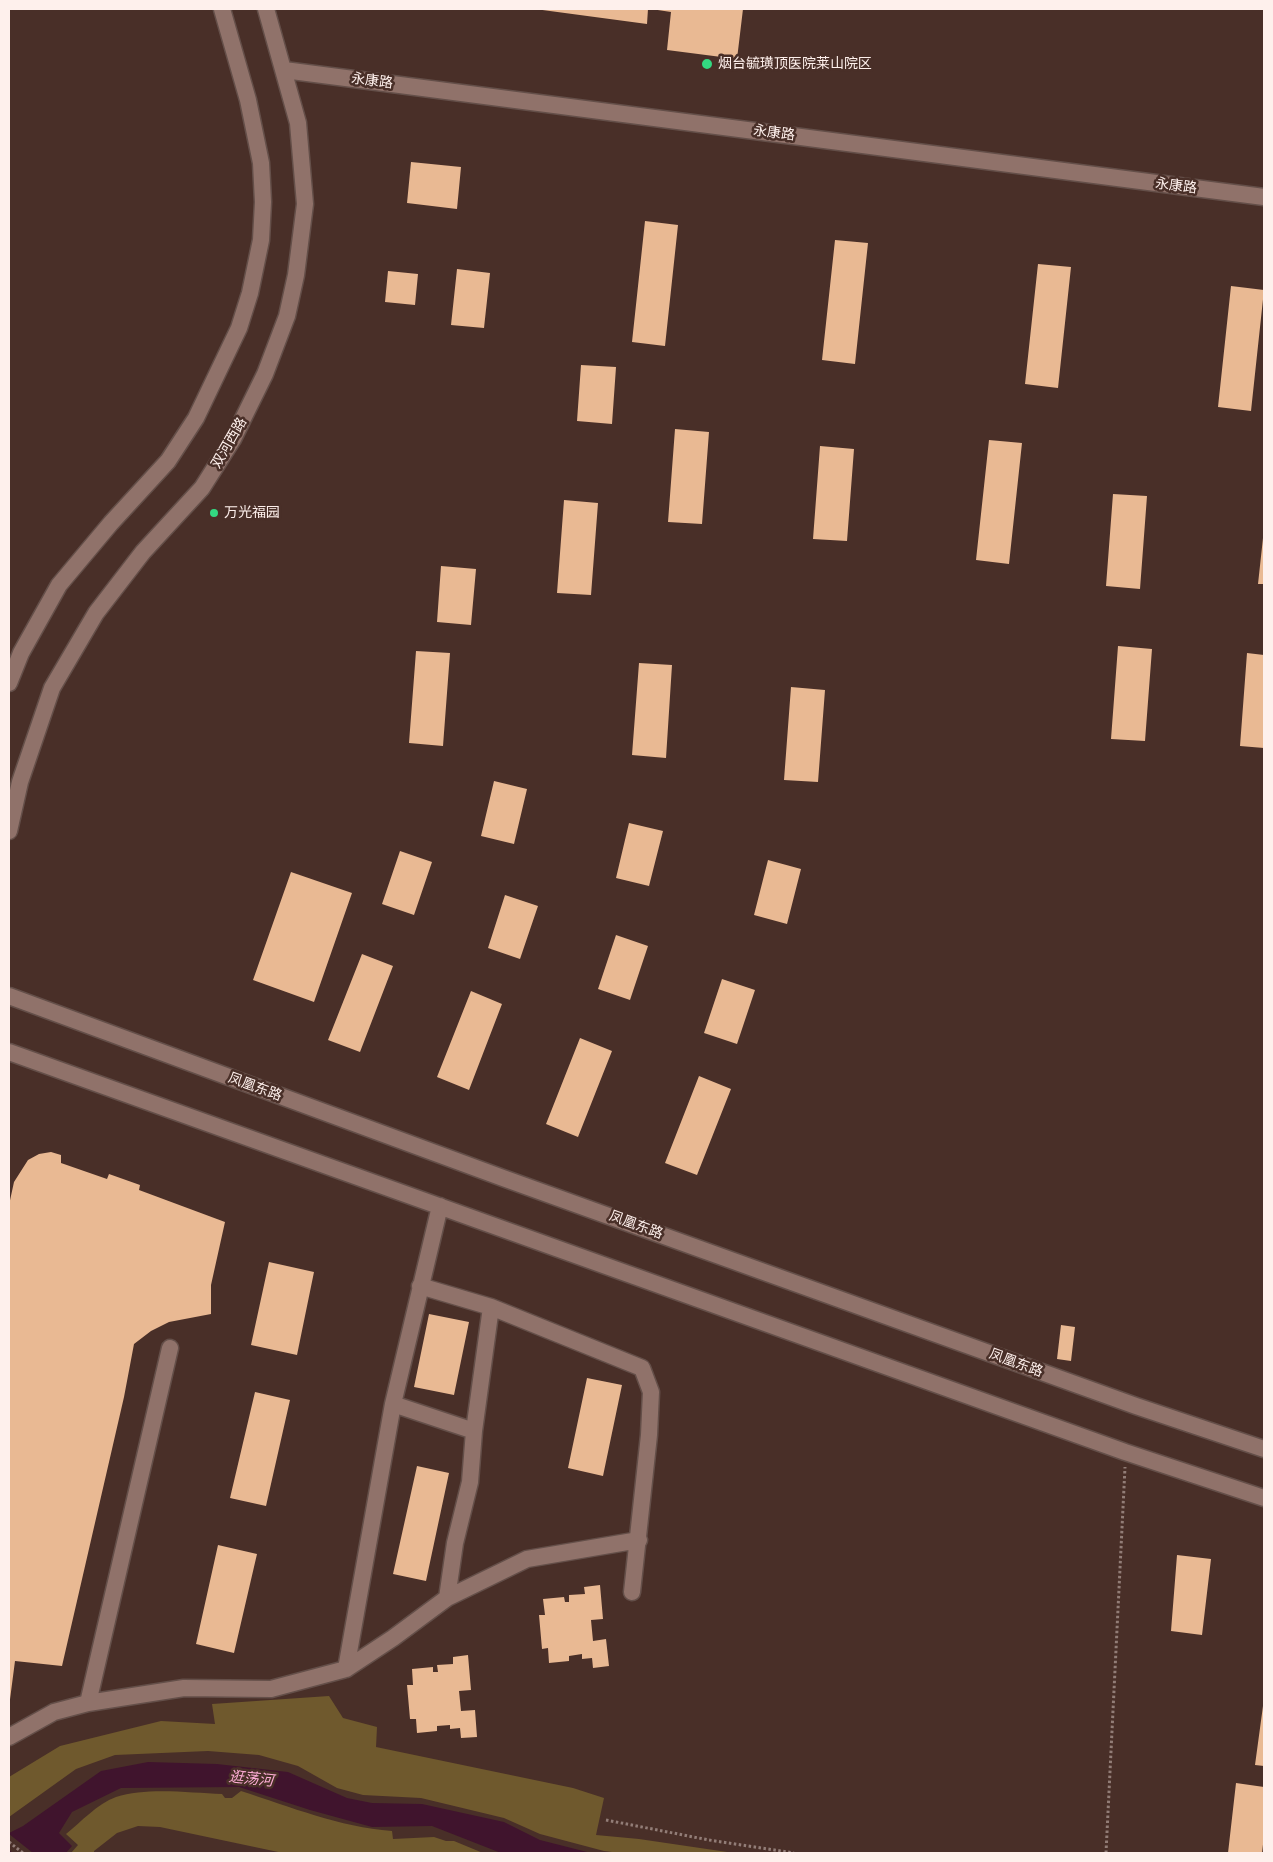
<!DOCTYPE html>
<html>
<head>
<meta charset="utf-8">
<style>
  body { margin:0 }
  #map { position:relative; width:1273px; height:1862px; overflow:hidden; background:#492f28; font-family:Raleway,sans-serif }
  canvas { display:block }
  .frame { position:absolute; inset:0; border:10px solid #fef0ec; pointer-events:none }
</style>
</head>
<body>
<div id="map">
<canvas width="1273" height="1862"></canvas>
<div class="frame"></div>
</div>
<script>
const ctx = document.querySelector('canvas').getContext('2d');
ctx.lineJoin = 'round';
function fill(path, color) { ctx.fillStyle = color; ctx.fill(path, 'evenodd'); }
function trace(path, color, width, dash) { ctx.strokeStyle = color; ctx.lineWidth = width; ctx.lineCap = dash ? 'butt' : 'round'; ctx.setLineDash(dash || []); ctx.stroke(path); }
function drawText(font, color, halo, rows, align = 'center') {
  ctx.font = font + ' Raleway,"Noto Sans SC",sans-serif'; ctx.lineWidth = 5; ctx.setLineDash([]); ctx.textBaseline = 'middle'; ctx.strokeStyle = halo; ctx.fillStyle = color; for (const [text, x, y, turn = 0] of rows) {
    ctx.save(); ctx.translate(x, y); ctx.rotate((+turn || 0) * Math.PI / 180); ctx.textAlign = isNaN(turn) ? turn : align; if (halo) ctx.strokeText(text, 0, 0); ctx.fillText(text, 0, 0); ctx.restore();
  }
}
fill(new Path2D(`
  M329 1696 343 1718 377 1727 376 1747 573 1788 604 1798 596 1835 639 1839 734 1853H620L604 1851 540 1834 504 1818 421 1798 363 1795 337 1788 298 1766 259 1755 208 1751 115 1755 76 1769 9 1817V1777L60 1746 161 1721 215 1724 212 1704Z
  M241 1791C291 1807 339 1827 392 1831L393 1839 434 1837 446 1841H454L483 1853H283L160 1827 138 1826 117 1833 94 1851V1853H71L78 1845 66 1834C81 1822 97 1804 116 1797 147 1787 190 1793 222 1794L225 1798H232Z`), '#6f592d');
fill(new Path2D(`
  M148 1762 217 1764 288 1772 347 1798 372 1803 422 1804 504 1822 540 1840 591 1853H501L432 1826 372 1827 310 1810 239 1787 121 1788 72 1812 59 1833 72 1846 66 1853H9V1833L23 1826 101 1771Z`), '#40142d');
fill(new Path2D(`
  M9 1834 33 1853H13L9 1850Z`), '#492f28');
fill(new Path2D(`
  M535 9H648L647 24Z
  M651 9H743L737 59 667 50 671 12Z
  M411 162 461 167 457 209 407 203Z
  M645 221 678 225 665 346 632 342Z
  M835 240 868 243 855 364 822 360Z
  M1038 264 1071 267 1058 388 1025 384Z
  M457 269 490 273 484 328 451 325Z
  M388 271 418 274 415 305 385 302Z
  M1231 286 1264 290 1251 411 1218 407Z
  M581 365 616 367 612 424 577 421Z
  M675 429 709 432 702 524 668 522Z
  M989 440 1022 443 1009 564 976 560Z
  M820 446 854 449 847 541 813 539Z
  M1113 494 1147 496 1140 589 1106 586Z
  M564 500 598 503 591 595 557 593Z
  M1263 538H1264V584H1258Z
  M441 566 476 569 471 625 437 622Z
  M1118 646 1152 649 1145 741 1111 739Z
  M416 651 450 653 443 746 409 743Z
  M1247 653 1264 655V748L1240 746Z
  M639 663 672 665 666 758 632 755Z
  M791 687 825 690 818 782 784 780Z
  M494 781 527 789 514 844 481 836Z
  M629 823 663 831 649 886 616 878Z
  M400 851 432 862 414 915 382 904Z
  M768 860 801 869 787 924 754 915Z
  M291 872 352 893 314 1002 253 980Z
  M505 895 538 906 520 959 488 948Z
  M616 935 648 946 630 1000 598 989Z
  M362 954 393 966 360 1052 328 1040Z
  M722 979 755 990 737 1044 704 1033Z
  M471 991 502 1004 469 1090 437 1077Z
  M580 1038 612 1051 578 1137 546 1124Z
  M699 1076 731 1089 697 1175 665 1163Z
  M51 1152 61 1155V1163L107 1179 109 1174 140 1185 139 1190 225 1222 211 1285V1314L169 1322 151 1331 134 1344 124 1397 62 1666 15 1661 9 1707V1205L14 1182 28 1160 39 1154Z
  M269 1262 314 1272 297 1355 251 1345Z
  M429 1314 469 1322 454 1395 414 1387Z
  M1061 1325 1075 1327 1071 1361 1057 1359Z
  M587 1378 622 1385 603 1476 568 1468Z
  M255 1392 290 1400 266 1506 230 1498Z
  M417 1466 449 1473 426 1581 393 1574Z
  M218 1545 257 1554 234 1653 196 1644Z
  M1177 1555 1211 1559 1202 1635 1171 1631Z
  M600 1585 603 1619 591 1620 593 1641 606 1639 609 1666 593 1668 592 1658 582 1659V1654L569 1656V1661L549 1663 548 1648 542 1649 539 1615H545L543 1599 564 1597 565 1602H569V1595L585 1594 584 1587Z
  M468 1655 471 1690 459 1691 461 1711 475 1710 477 1737 461 1738 460 1728 450 1729V1725L437 1726V1731L417 1733 416 1719H410L407 1685H413L412 1669 433 1667V1672H438L437 1665 453 1664V1657Z
  M1263 1706H1264V1766L1255 1765Z
  M1236 1783 1264 1787V1836L1262 1853H1228Z`), '#e9b993');
const minor = new Path2D(`
  M284 70 1264 197
  M9 683 21 653 59 585 111 523 168 461 196 418 239 328 250 293 261 240 263 202 261 163 248 100 222 9
  M9 831 20 782 52 688 96 613 143 552 202 488 233 439 265 374 287 316 296 275 305 204 298 123 266 9
  M9 996 503 1178 1136 1406 1264 1449
  M9 1052 1125 1452 1264 1498
  M420 1286 491 1307 642 1368 651 1392 649 1435 632 1592
  M491 1307 474 1431 470 1482 455 1543 447 1598 527 1559 639 1540
  M393 1404 474 1431
  M346 1669 393 1638 447 1598
  M88 1703 170 1348
  M9 1737 54 1712 88 1703 184 1688 271 1689 346 1669 393 1404 440 1206`);
trace(minor, '#644f49', 19);
trace(new Path2D(`
  M606 1820 709 1840 794 1853
  M9 1842 23 1853
  M1106 1853 1125 1467`), '#927d77', 3, [2.5, 2.5]);
trace(minor, '#90726a', 16);
for (const [x, y, r, color] of [
  [707,64,6,"#33d881"],
  [214,513,5,"#33d881"]
]) { const dot = new Path2D(); dot.arc(x, y, r, 0, 2 * Math.PI); ctx.fillStyle = color; ctx.fill(dot); trace(dot, '#492f28', 2); }
drawText('14px', '#fef0ec', '#492f28', [
  ["烟台毓璜顶医院莱山院区",718,64],
  ["万光福园",224,513]
], 'left');
drawText('14px', '#fef0ec', '#492f28', [
  ["永康路",372,81,7],
  ["永康路",774,133,7],
  ["永康路",1176,186,7],
  ["双河西路",229,443,-60],
  ["凤凰东路",255,1087,20],
  ["凤凰东路",636,1225,20],
  ["凤凰东路",1016,1363,20]
]);
drawText('italic 15px', '#fcacd4', '#492f28', [
  ["逛荡河",251,1779,6]
]);
</script>
</body>
</html>
